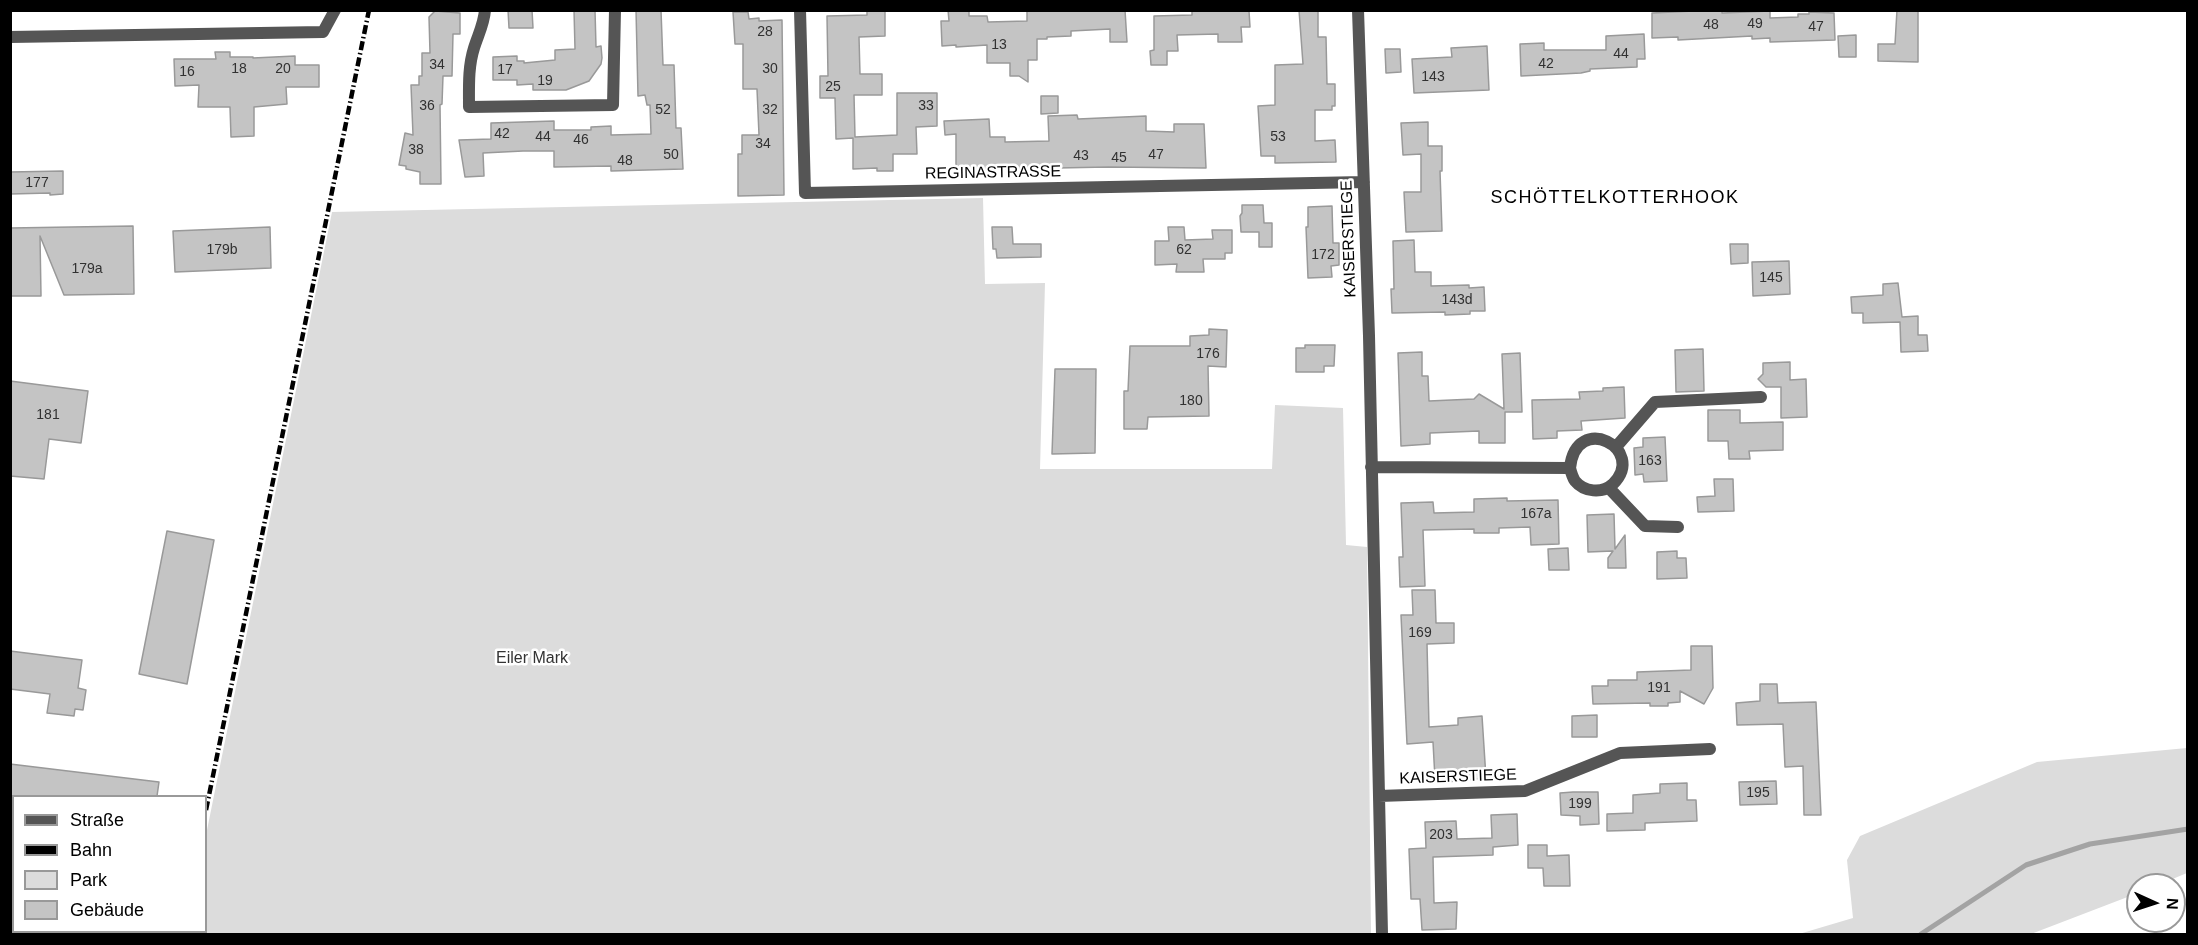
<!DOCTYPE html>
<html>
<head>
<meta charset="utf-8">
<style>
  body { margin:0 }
  #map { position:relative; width:2198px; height:945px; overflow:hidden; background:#fff; font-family:Arial,sans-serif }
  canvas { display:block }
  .frame { position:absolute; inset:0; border:12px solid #000; pointer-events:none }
  .legend { position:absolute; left:12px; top:795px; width:195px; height:138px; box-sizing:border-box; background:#fff; border:2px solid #999; margin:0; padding:8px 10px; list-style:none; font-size:18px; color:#000 }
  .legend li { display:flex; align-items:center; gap:12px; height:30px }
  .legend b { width:30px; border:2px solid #999 }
  .north { position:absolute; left:2126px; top:873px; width:60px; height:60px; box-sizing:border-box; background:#fff; border:2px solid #999; border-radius:50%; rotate:93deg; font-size:16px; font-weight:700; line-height:24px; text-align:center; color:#000 }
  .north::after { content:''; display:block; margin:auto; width:21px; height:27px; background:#000; clip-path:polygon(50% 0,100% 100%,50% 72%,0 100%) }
</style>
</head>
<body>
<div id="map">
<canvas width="2198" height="945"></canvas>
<div class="frame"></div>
<ul class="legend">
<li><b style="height:8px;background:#555"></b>Straße</li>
<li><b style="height:8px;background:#000"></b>Bahn</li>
<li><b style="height:16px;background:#dcdcdc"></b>Park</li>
<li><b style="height:16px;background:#c4c4c4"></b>Gebäude</li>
</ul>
<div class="north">N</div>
</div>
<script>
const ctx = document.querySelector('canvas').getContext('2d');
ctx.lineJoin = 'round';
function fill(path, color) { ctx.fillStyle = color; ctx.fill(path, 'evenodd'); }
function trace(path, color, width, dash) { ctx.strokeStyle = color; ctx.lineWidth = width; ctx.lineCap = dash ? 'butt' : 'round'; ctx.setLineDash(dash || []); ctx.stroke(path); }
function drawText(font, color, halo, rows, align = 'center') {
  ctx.font = font + ' Arial,sans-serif'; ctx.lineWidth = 5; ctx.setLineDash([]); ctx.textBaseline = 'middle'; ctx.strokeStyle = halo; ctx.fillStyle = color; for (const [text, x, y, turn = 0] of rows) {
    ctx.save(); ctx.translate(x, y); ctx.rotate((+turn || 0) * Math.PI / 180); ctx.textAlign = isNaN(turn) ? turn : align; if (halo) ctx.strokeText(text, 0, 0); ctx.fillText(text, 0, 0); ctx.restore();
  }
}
fill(new Path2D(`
  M983 198 985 284 1045 283 1040 469H1272L1275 405 1343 408 1346 545 1367 547 1371 934H185L186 932H206V835L332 212Z
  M2187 748V873L2158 885H2138V893L2031 934H1799L1853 918 1847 860 1860 836 2037 762Z`), '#dcdcdc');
trace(new Path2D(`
  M1921 934 2026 865 2090 844 2188 829`), '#a3a3a3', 5);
const building = new Path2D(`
  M508 10H532L533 28H509Z
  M574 10H595L596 47 601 46 602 58 601 64 589 81 566 90H533V84L517 85V80H493V57L517 56V61H524V63L555 60V50L575 49Z
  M636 10H661L663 65H674L676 128H681L683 169 611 171V166L554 167V151H523L483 153 484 176 465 177 459 140 491 139V123L554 121V130H591V127L611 126V135L651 134 650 105H647L645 95 638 96Z
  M867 10H885V36L859 37 860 74H882V95H854L855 137 897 135V93H937V126L916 127 917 154H893V171H877V168L853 169V138L836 139 835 98H820V76H828L827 16 867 15Z
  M948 10H969V16H987L988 22 1027 21V10H1125L1127 42H1110V29L1071 31V36L1047 37V39H1037V60H1028V82L1019 76H1010V63H987V45L956 47V45L942 46 941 21H949Z
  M1192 10 1249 11 1250 27H1241L1242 42H1218V34L1177 35 1178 51H1167V65H1151L1150 51 1154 50V16L1192 15Z
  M1299 10H1318V37H1326L1327 84H1335V106H1332V110H1315V141L1335 140 1336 162 1275 163V156H1261L1258 106 1275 105V65L1303 64Z
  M1715 10H1722V13L1770 11V18L1798 17V14H1809V12L1834 13 1835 40 1770 42V38L1752 39V36L1678 40V37L1652 38V13Z
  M1897 10H1918V62L1878 61V44H1895Z
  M435 11 460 13V34H453L452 76H443L442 104 440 105 441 184H420V172L406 169V166L399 165 405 133 413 135 411 85H419V76H422V53H430L429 17Z
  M733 12H748L749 19 759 18V21L782 20 784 195 738 196V154H742V135H759L757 89H743V44H735Z
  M1644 34 1645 59H1637V67L1590 69V71L1581 73 1521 76 1520 44 1544 43V50H1606V36Z
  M1856 35V57H1839L1838 36Z
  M1487 46 1489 90 1414 93 1412 59 1452 57 1451 48Z
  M1385 49H1400L1401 72 1386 73Z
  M215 52H230V57H253V58L295 56V65H319V87H286L287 104 254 107V136L231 137 230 107H198L199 85 175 86 174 59H216Z
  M1041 96H1058V113L1041 114Z
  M1077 115 1078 119 1146 116V131L1174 132V124H1204L1206 168 1108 167 956 170V134L945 135 944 121 989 119 990 137H1005V142L1049 141 1048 116Z
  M1428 122V146H1442V171H1440L1442 231 1406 232 1404 192H1421V154L1403 155 1401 123Z
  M63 171V194L50 195V193L10 194V172Z
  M1242 205H1263L1264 223H1272V247H1259V232H1241L1240 216 1242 213Z
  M1332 206 1333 243H1339V265L1331 266 1332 277 1308 278 1306 227H1308V207Z
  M133 226 134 294 64 295 40 236 41 296H10V228Z
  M270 227 271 268 175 272 173 231Z
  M992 227H1012L1013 244H1041V257L997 258 996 249H993Z
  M1168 227H1184L1185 240 1213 239 1212 230H1232V253H1225V259H1203L1204 272H1176L1177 264 1155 265V241H1169Z
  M1414 240 1415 272H1431V286L1469 285V288L1484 287 1485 311H1470V314L1445 315V312L1392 313 1391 289H1394L1393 241Z
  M1730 244H1748V263L1731 264Z
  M1789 261 1790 294 1753 296 1752 262Z
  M1898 283 1902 317 1918 316V335H1927L1928 351 1901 352 1900 322 1863 323V313H1852L1851 297 1883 295V284Z
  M1209 329 1227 330 1226 367 1208 366 1209 416 1148 417 1147 429H1124V391H1128L1130 346H1190V336L1209 335Z
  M1305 345H1335L1334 366H1324V372H1296V348H1305Z
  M1703 349 1704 391 1676 392 1675 350Z
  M1422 352V376H1428L1429 401 1474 399 1479 394 1504 409 1502 354 1520 353 1522 412H1505V443H1479V431L1430 433V444L1401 446 1398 353Z
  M1790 362V380L1806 379 1807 417 1781 418V387H1766L1758 379 1763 374V363Z
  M1055 369H1096L1095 453 1052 454Z
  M10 381 88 391 81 443 49 439 44 479 10 476Z
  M1624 387 1625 418 1581 421 1582 430 1557 431V438L1533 439 1532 400 1580 399 1579 392 1603 391V388Z
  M1708 410H1740V423L1783 422V450L1749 451 1750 459H1729L1728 441H1708Z
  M1665 437 1667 481 1644 482 1643 474 1635 475 1634 448 1643 447V438Z
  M1714 479H1733L1734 511 1698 512 1697 497 1715 496Z
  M1507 498V501L1558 500 1559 544 1531 545 1530 527 1499 528V533H1474V529L1423 530 1425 586 1400 587 1399 557H1403L1401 503 1433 502 1434 513 1474 512V499Z
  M1614 514 1615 549 1625 535 1626 568H1608V558L1613 551 1588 552 1587 515Z
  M167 531 214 540 187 684 139 674Z
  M1568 548 1569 570H1549L1548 549Z
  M1677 551V558H1686L1687 578 1657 579V552Z
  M1412 590H1435L1436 623H1454V643L1427 644 1429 727 1458 725V718L1482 716 1486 778 1446 782V779H1435L1433 742 1407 744 1401 615H1413Z
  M1691 646H1712L1713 688 1704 704 1680 691V702L1668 703V706H1650V703L1593 704 1592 686H1608V680H1637V672L1691 670Z
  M10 651 82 660 78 688 86 690 83 710 75 709 74 716 47 713 50 694 10 689Z
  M1760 684H1777L1778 703 1816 702 1821 815H1804L1803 766 1785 767 1783 724 1737 725 1736 703 1760 701Z
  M1597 715V737H1572V716Z
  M10 764 159 782 157 796H10Z
  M1776 781 1777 804 1740 805 1739 782Z
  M1687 783V800H1696L1697 821 1645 823V830L1607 831V814L1633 813V795L1660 793V784Z
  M1573 792H1598L1599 824 1580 825V816L1561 815 1560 793Z
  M1517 814 1518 845 1493 847V855L1433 857 1434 903 1457 902 1456 929 1422 930 1420 899H1411L1409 849 1426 848 1425 822 1456 821 1457 839 1492 838 1491 815Z
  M1528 845H1547V856L1569 855 1570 886H1544L1543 868H1528Z`);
fill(building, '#c4c4c4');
trace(building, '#999', 1.5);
trace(new Path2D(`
  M485 10C484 24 478 35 474 48 468 67 469 87 469 107L613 105 615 10
  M800 10 805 193 1364 182
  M1358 10 1369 336 1382 934
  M10 37 323 32 335 10
  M1616 447 1655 402 1761 397
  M1371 467 1570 468C1571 472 1573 478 1575 481 1584 492 1602 494 1613 484 1648 449 1576 411 1570 468
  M1609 488 1645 526 1678 527
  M1379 796 1525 791 1620 753 1710 749`), '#555', 12);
trace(new Path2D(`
  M206 810 369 10
  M180 934 181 932`), '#000', 4.5, [9, 3, 1.5, 3]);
drawText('14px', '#313131', null, [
  ["49",1755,24],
  ["48",1711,25],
  ["47",1816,27],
  ["28",765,32],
  ["13",999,45],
  ["44",1621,54],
  ["42",1546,64],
  ["34",437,65],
  ["18",239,69],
  ["20",283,69],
  ["30",770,69],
  ["17",505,70],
  ["16",187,72],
  ["143",1433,77],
  ["19",545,81],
  ["25",833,87],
  ["36",427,106],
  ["33",926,106],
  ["52",663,110],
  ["32",770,110],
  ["42",502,134],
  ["44",543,137],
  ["53",1278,137],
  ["46",581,140],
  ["34",763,144],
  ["38",416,150],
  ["50",671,155],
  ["47",1156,155],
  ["43",1081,156],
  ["45",1119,158],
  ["48",625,161],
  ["177",37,183],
  ["179b",222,250],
  ["62",1184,250],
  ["172",1323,255],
  ["179a",87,269],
  ["145",1771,278],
  ["143d",1457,300],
  ["176",1208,354],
  ["180",1191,401],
  ["181",48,415],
  ["163",1650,461],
  ["167a",1536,514],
  ["169",1420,633],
  ["191",1659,688],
  ["195",1758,793],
  ["199",1580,804],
  ["203",1441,835]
]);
drawText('16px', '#000', '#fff', [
  ["REGINASTRASSE",993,173,-1],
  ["KAISERSTIEGE",1349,239,-92],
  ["KAISERSTIEGE",1458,777,-2]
]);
drawText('16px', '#333', '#fff', [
  ["Eiler Mark",532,659]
]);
ctx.letterSpacing = '1.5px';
drawText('18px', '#000', '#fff', [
  ["SCHÖTTELKOTTERHOOK",1615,198]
]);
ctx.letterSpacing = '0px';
</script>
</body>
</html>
